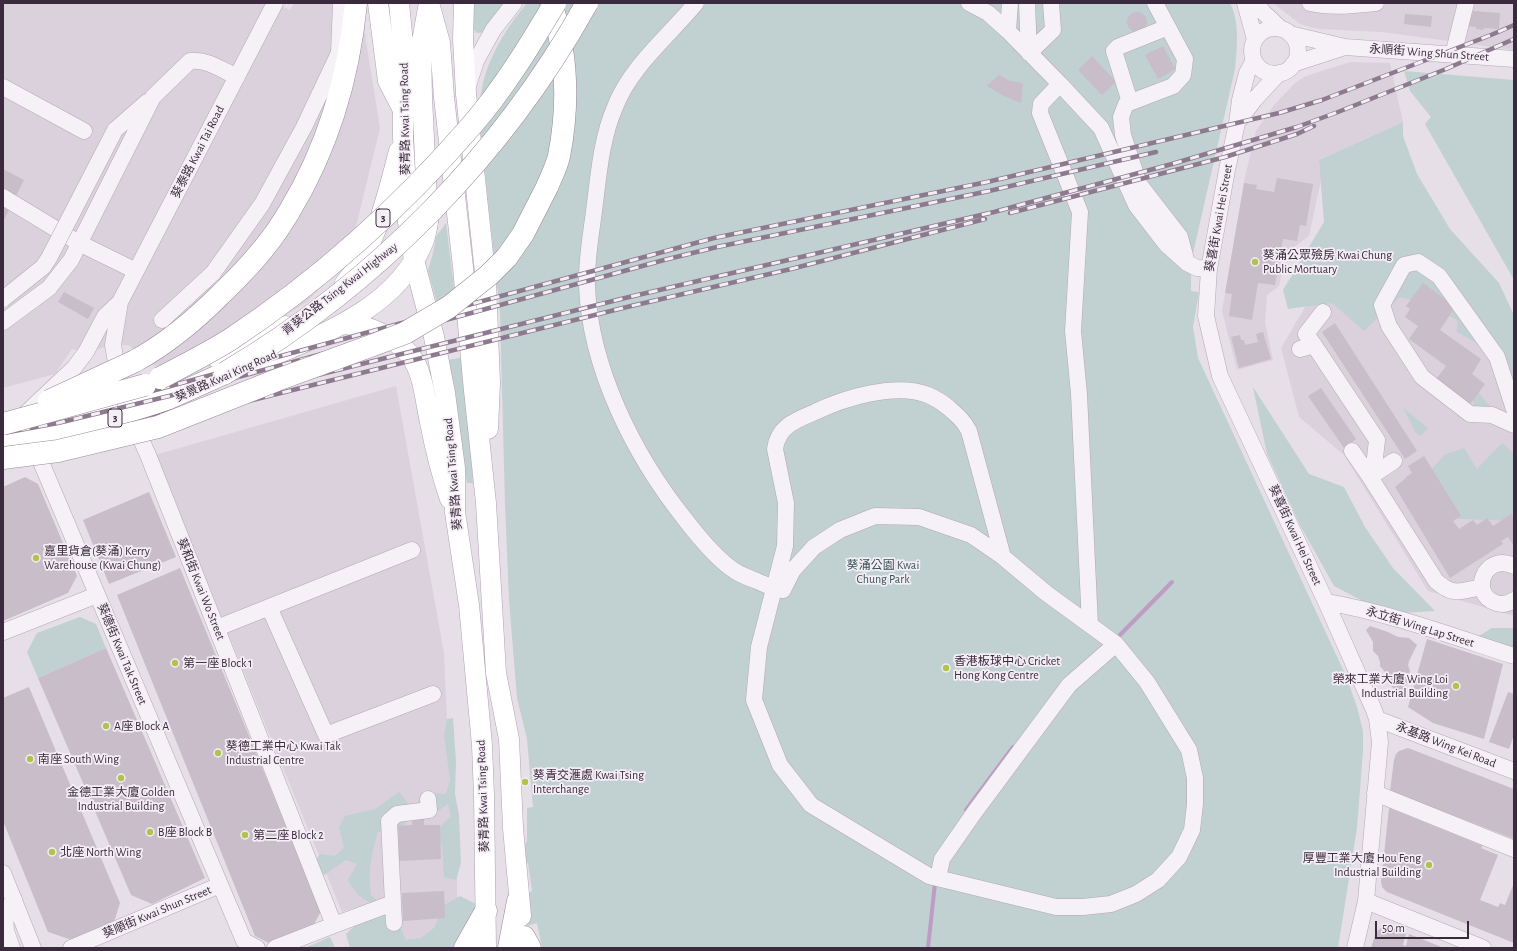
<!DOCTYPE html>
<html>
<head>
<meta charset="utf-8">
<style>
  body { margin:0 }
  #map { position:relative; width:1517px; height:951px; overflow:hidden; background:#e6dfe7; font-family:"Alegreya Sans",sans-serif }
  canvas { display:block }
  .frame { position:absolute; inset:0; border:4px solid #3b293d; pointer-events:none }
  .scale { position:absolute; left:1375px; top:921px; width:94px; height:18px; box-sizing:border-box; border:2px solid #3b293d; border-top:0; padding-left:5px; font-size:12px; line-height:14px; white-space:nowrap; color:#3b293d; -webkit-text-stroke:3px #f4eef5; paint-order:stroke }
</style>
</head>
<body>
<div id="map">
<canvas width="1517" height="951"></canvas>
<div class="frame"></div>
<div class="scale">50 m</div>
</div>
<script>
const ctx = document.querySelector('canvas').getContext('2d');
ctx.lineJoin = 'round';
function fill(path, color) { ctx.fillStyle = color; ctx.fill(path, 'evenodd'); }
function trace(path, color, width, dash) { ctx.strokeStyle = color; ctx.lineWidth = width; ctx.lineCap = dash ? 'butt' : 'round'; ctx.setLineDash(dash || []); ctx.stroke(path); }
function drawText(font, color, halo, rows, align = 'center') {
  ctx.font = font + ' "Alegreya Sans","Noto Sans TC",sans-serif'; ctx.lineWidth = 3.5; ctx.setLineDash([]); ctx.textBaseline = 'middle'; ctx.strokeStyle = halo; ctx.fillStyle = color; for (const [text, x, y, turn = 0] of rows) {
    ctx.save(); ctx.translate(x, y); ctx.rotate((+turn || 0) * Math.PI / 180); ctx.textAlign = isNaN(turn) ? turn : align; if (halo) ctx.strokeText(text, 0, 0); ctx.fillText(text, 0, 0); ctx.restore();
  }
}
fill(new Path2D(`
  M3 3H276L290 10 294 3H362L366 41 380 128 354 235 339 268 307 302 284 316 234 340 161 366 152 365 147 361 129 345H113L86 352 72 349 55 374 3 388Z
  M1273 3H1514V50L1382 32 1318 29 1300 24Z
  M1350 62 1390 63 1403 122 1319 160 1321 180 1309 236 1286 253 1279 286 1267 295 1265 322 1273 360 1237 370 1222 311 1245 177 1256 131 1274 105 1295 83 1306 76Z
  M1375 242 1514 350V616L1428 591 1344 455 1299 417 1281 348 1318 285Z
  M396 386 444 653 447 719 453 766 457 848V900L441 937 356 948 349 930 361 925 353 908 342 912 155 455Z`), '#dbd1dc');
fill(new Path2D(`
  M470 3H512L498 31 477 33 469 24Z
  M527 3H1230C1240 22 1237 48 1235 69L1191 262V291L1199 292 1193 327 1198 358 1346 676 1357 707 1363 731V751L1357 828 1338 948H542L537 923 527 926 518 901 532 891 528 863 516 860 527 841V808L533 807 527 739 517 698 509 600 505 504 500 312 479 116C480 107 480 97 482 88 488 57 507 27 527 3Z
  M1404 71 1514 80V280L1425 124 1431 117 1410 91Z
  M1403 122V136L1417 174 1450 229 1499 283 1514 315V380L1477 343 1457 332V320L1426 304 1400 297 1364 331 1332 303 1288 309 1283 290 1324 222 1319 160Z
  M446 223 455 296 439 310 428 271 433 253 436 237Z
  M464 357 473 483H467L448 360Z
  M1465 375 1490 407 1485 423 1478 420Z
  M1253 387 1309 474 1344 487 1365 527 1393 568 1435 611 1402 613 1372 606 1334 586 1300 525 1267 454Z
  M1403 408 1428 428 1421 436 1415 432Z
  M1502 443 1514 454V521L1437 518 1420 483 1444 455 1464 448 1477 469Z
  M80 617 96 624 106 648 38 678 27 652 37 633Z
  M1492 628H1514V653L1477 637Z
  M453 718 456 762 455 794 459 815 461 863 456 880 444 877 442 846 438 829 451 816 448 804 423 821 409 816 403 828 378 832C371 855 368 870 371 895L383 905C365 903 357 896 348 880L357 864 346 860 324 875 314 863 320 854 335 856 344 848 339 827 345 816 375 809 399 792 410 806 435 793 446 794 450 780 444 735 447 719Z
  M460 896 476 904 470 924 459 948H350L346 934 369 913 392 909 406 940 421 938 434 928 444 905Z
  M330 937 335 948H305Z`), '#c1d0d0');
trace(new Path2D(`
  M1120 635 1172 582
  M966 810 1013 747
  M928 948 935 883`), '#bd9dc4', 4);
fill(new Path2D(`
  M1473 11 1500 13 1499 29 1484 28 1483 30 1476 29V27L1466 26 1467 14 1472 15Z
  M1127 22a10 10 0 1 1 20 0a10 10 0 1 1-20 0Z
  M1405 14 1432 16 1431 27 1404 24Z
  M1163 46 1175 69 1158 79 1145 55Z
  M1092 56 1116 82 1102 95 1078 70Z
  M999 75 1010 81 1023 83 1021 103 1004 96 987 86Z
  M3 169 24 180 3 222Z
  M1277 178 1313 184 1306 226 1300 225 1297 241 1283 239 1275 285 1258 283 1252 320 1229 316 1232 294 1225 293 1244 183 1257 185 1256 189 1274 192Z
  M1423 283 1455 307 1440 330 1481 359 1472 374 1485 384 1468 407 1434 382 1446 366 1409 339 1418 326 1405 317 1410 309 1406 306Z
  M64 292 94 308 88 319 58 302Z
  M1335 323 1417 451 1405 459 1322 332Z
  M1263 332 1271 359 1239 368 1231 337 1240 335 1241 340H1244L1245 345 1258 342 1256 334Z
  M1321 388 1356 439 1344 448 1308 396Z
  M1424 456 1461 516 1453 521 1459 529 1473 520 1477 525 1487 518 1493 526 1511 514 1514 518V546L1508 537 1501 541 1503 544 1450 578 1395 487 1406 478V477L1412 473 1408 466Z
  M25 477 38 484 77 576 68 593 3 621V487Z
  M149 492 176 557 109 584 83 520Z
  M180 568 321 911 312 928 271 944 255 936 117 595Z
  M1370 626 1388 632 1398 637 1409 638 1417 645 1409 661 1408 665 1410 671 1403 697 1397 696 1395 690 1387 681 1385 672 1380 666V662L1378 656 1373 651V642L1366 630Z
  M1427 639 1503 664 1484 739 1433 723 1408 707Z
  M106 648 205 878 152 904 131 895 38 678Z
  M29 687 120 903 114 922 72 940 48 932 3 821V698Z
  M1508 692 1514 694V735L1509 749 1489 742Z
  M1408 748 1514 789V839L1390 791 1394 760 1396 754 1399 751Z
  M1389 808 1483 846 1481 848 1498 855 1480 900 1498 907 1500 903 1505 905 1514 883V943L1387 892 1382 887 1381 882Z
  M424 816V825H440L441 859 399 861 398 826 412 825V817Z
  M444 891 445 918 403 921 402 893Z
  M1386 927H1391L1406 933 1403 945 1406 946 1409 934 1444 948H1371L1376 932 1381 928Z`), '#c8bdc9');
const minor = new Path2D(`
  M696 3C668 37 631 66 615 107 602 137 599 171 595 203 592 230 586 258 587 286 590 368 634 455 684 518 697 535 716 559 735 571 741 575 749 578 757 581 766 585 773 589 783 590L793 570 814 547 840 530 875 516 919 517 971 535 1003 557 1046 593 1116 644 1147 682 1189 750 1195 778V804L1192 830 1179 857 1158 880 1136 894 1111 904 1083 907H1056L929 876 811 805 780 765 754 700 759 647 785 546 786 503 775 449C778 426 796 420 815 412 844 398 896 382 928 395 935 398 943 403 949 408 957 415 964 421 969 431L1003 557
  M969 3 988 13 1008 31 1060 84 1101 128 1136 205 1166 244 1187 263 1197 268 1209 269
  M1027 3 1029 53
  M1155 3 1185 59 1183 75 1173 86 1126 104 1121 117 1123 135 1139 184 1180 237 1187 263
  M1245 3 1255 39
  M1256 3 1263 12 1281 29
  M1310 3C1332 8 1354 5 1376 3
  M1252 51a23 23 0 1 1 46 0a23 23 0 1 1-46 0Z
  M1008 31 1010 3
  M1290 34 1345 47 1514 59
  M1029 53 1053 30 1051 3
  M1453 55 1466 3
  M1254 60 1247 73 1240 100 1237 123 1227 170 1209 269 1206 316 1220 376 1326 602 1374 710 1377 719 1380 742 1366 901 1355 948
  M1293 64 1345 47
  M1060 84 1041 104 1040 113 1080 212 1073 331 1079 394 1090 625
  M468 86 476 61 493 30 514 3
  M3 87 84 131
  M1130 102 1114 51 1118 47 1168 27
  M1239 120 1255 99 1279 73
  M115 130 147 102
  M3 197 79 243 136 271
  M120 302 113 345 122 398
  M162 320 213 273 262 204 304 127 339 53 341 3
  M3 322 49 288 71 260 153 97 190 61C207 59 222 70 237 77
  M1314 345 1306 334 1323 312
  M1300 349 1314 345 1377 440 1373 475 1370 477 1436 581C1454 597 1460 591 1482 587
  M1514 409 1497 357 1439 276 1418 262 1404 265 1382 305 1389 326 1422 377 1470 414 1492 415 1514 425
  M21 418 74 368 86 352 105 316 120 302 275 3
  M133 422 148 455 334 925 275 948
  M1352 451 1370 477
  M38 455 244 941 257 948
  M1373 475 1394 461
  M1514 566C1484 552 1469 594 1496 603 1502 605 1508 604 1514 600
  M1326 602C1390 613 1452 636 1514 656
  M269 607 326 735 433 694
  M217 628 412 550
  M3 632 97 595
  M1377 719 1514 771
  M1375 793 1514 849
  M3 873 33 948
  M938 878 942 859 974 813 1069 685 1116 644
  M1366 901 1483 948
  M393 903 394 923
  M334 925 393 903 389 821 397 814 429 810 428 799
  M12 948 6 931 5 913 14 899
  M71 948 220 885`);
const major = new Path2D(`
  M378 3 388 81 403 110
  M399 3 407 84 403 110V137L408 222 414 260 434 337 445 393 455 468V512L469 605 482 745 484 795 486 948
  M429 3 440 43 444 97 463 267 473 381 486 503 496 673 509 739 513 828 521 916
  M464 3 463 39 466 94 486 282 490 383 488 429
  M345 283C377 246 387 196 399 151
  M342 324C348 325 355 325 361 326 378 330 398 341 410 355 424 373 425 401 430 422 435 448 441 473 450 499
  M215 357 286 326
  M250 365C313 338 398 311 424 240 426 234 427 228 428 222L422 97 421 47 428 8
  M3 445 107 404`);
const highway = new Path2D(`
  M547 187C551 177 557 166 559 156 569 105 567 52 551 3
  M135 361C168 343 195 320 221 294 240 276 258 257 274 235 279 228 284 220 289 212 327 149 349 76 356 3
  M23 451 167 399 225 373
  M524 937 530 948
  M465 948 486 911
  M509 948 518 901`);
trace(minor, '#b3a8b4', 17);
trace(major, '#b0a0b2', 21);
trace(highway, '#9a889c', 23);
trace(minor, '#f5f1f6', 16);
trace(major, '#fff', 20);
trace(highway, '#fff', 22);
const rail = new Path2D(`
  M1010 213 1225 157 1297 134 1314 126
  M3 425 56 416 167 387 714 238 987 182 1279 113 1322 100 1491 35 1514 25
  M3 433 58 423 169 396 664 260 717 247 989 191 1156 152
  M3 455C61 446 117 429 174 411L625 298 994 212 1172 164 1297 127 1338 112 1446 69 1514 39
  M3 462 40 456 176 419 627 307 791 269 985 219`);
trace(rail, '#8d7a8f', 4.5);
trace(rail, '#f4eef5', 3, [9]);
const minorBridge = new Path2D(`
  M3 299 43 267 49 258 115 130`);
const highwayBridge = new Path2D(`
  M225 373C375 284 502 156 587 3
  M160 378C183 366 209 353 231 339 320 280 402 206 472 125 504 88 530 45 555 3
  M49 401 135 361
  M3 424 145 385
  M3 458 58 451 158 427 277 380 376 344 405 333 449 307 489 275 507 257 523 234 547 187`);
trace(minorBridge, '#b3a8b4', 17, []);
trace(highwayBridge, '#9a889c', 23, []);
trace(minorBridge, '#f5f1f6', 16);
trace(highwayBridge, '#fff', 22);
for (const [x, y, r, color] of [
  [1255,262,4,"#b2c24e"],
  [36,558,4,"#b2c24e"],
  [175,663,4,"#b2c24e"],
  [946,668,4,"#b2c24e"],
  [1456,686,4,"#b2c24e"],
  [106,726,4,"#b2c24e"],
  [218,753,4,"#b2c24e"],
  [30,759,4,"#b2c24e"],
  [121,778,4,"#b2c24e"],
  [525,782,4,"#b2c24e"],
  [150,832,4,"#b2c24e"],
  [245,835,4,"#b2c24e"],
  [52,852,4,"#b2c24e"],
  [1429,865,4,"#b2c24e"]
]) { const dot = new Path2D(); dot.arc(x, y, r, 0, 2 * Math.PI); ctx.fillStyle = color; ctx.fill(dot); trace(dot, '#f4eef5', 1.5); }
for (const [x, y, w] of [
  [383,218,14],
  [115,418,14]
]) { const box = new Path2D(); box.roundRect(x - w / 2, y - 9, w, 18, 3); ctx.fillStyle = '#f4eef5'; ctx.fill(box); trace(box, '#3b293d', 1); }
drawText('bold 11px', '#3b293d', null, [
  ["3",383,218],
  ["3",115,418]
]);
drawText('12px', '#3b293d', '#f4eef5', [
  ["永順街 Wing Shun Street",1429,53,4],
  ["葵青路 Kwai Tsing Road",405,119,-91],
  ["葵泰路 Kwai Tai Road",198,152,-63],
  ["葵喜街 Kwai Hei Street",1219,218,-80],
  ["青葵公路 Tsing Kwai Highway",340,289,-38],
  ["葵景路 Kwai King Road",226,376,-24],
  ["葵青路 Kwai Tsing Road",453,474,-95],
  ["葵喜街 Kwai Hei Street",1295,535,65],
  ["葵和街 Kwai Wo Street",201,589,68],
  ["永立街 Wing Lap Street",1420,627,17],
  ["葵德街 Kwai Tak Street",122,654,67],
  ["永基路 Wing Kei Road",1446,745,21],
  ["葵青路 Kwai Tsing Road",483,796,-92],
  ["葵順街 Kwai Shun Street",157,912,-23]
]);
drawText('12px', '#3b293d', '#f4eef5', [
  ["葵涌公眾殮房 Kwai Chung",1263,255],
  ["Public Mortuary",1263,269],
  ["嘉里貨倉(葵涌) Kerry",44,551],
  ["Warehouse (Kwai Chung)",44,565],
  ["香港板球中心 Cricket",954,661],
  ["Hong Kong Centre",954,675],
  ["第一座 Block 1",183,663],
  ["榮來工業大廈 Wing Loi",1448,679,"right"],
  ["Industrial Building",1448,693,"right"],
  ["A座 Block A",114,726],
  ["葵德工業中心 Kwai Tak",226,746],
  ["Industrial Centre",226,760],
  ["南座 South Wing",38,759],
  ["葵青交滙處 Kwai Tsing",533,775],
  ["Interchange",533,789],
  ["金德工業大廈 Golden",121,792,"center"],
  ["Industrial Building",121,806,"center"],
  ["B座 Block B",158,832],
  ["第二座 Block 2",253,835],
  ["北座 North Wing",60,852],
  ["厚豐工業大廈 Hou Feng",1421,858,"right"],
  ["Industrial Building",1421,872,"right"]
], 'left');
drawText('12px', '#385457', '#f4eef5', [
  ["葵涌公園 Kwai",883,565],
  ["Chung Park",883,579]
]);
</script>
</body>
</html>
